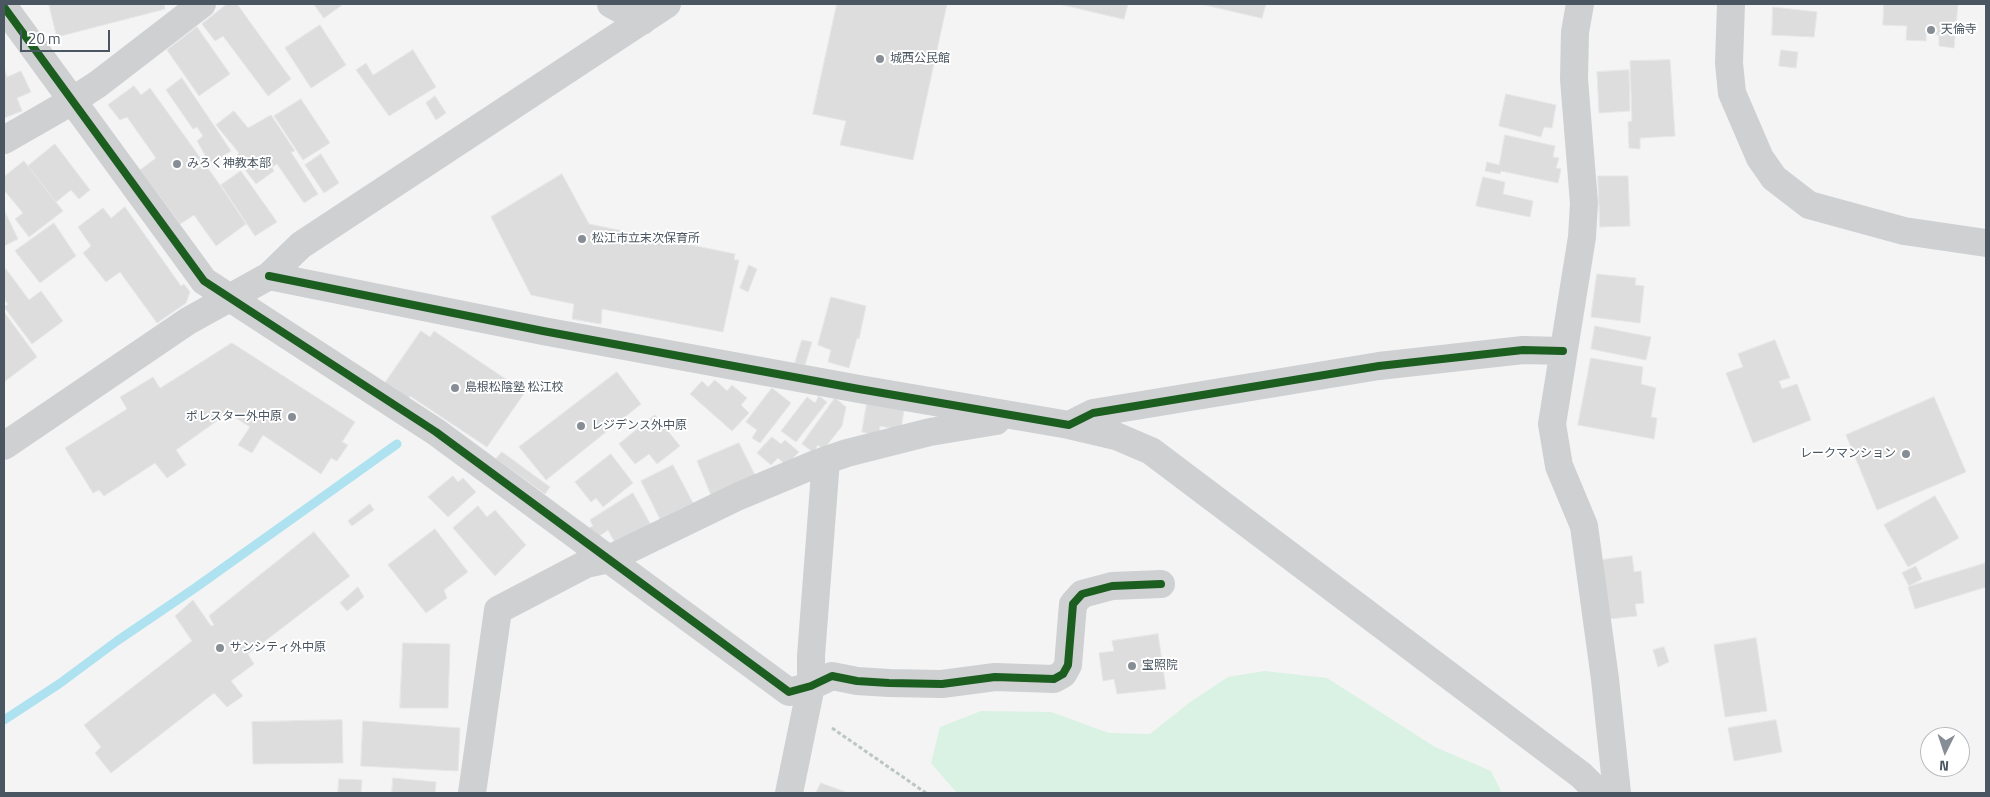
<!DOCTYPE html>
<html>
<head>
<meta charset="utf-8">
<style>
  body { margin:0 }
  #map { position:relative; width:1990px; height:797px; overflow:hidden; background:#f4f4f4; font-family:"Titillium Web",sans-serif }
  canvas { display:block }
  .frame { position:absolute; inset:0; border:5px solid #4a5661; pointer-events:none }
  .north { position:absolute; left:1920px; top:727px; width:50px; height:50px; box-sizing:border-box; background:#fff; border:1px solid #b7bbc0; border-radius:50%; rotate:184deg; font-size:14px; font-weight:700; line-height:20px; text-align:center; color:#4a5661 }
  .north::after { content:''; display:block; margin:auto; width:18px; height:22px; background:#868d94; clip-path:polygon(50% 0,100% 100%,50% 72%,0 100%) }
  .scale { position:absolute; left:20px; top:30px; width:90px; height:22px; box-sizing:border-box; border:2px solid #4a5661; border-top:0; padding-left:6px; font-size:15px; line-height:18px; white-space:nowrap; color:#4a5661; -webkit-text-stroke:4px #fff; paint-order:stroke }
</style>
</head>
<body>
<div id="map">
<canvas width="1990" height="797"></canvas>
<div class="frame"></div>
<div class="north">N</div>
<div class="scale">20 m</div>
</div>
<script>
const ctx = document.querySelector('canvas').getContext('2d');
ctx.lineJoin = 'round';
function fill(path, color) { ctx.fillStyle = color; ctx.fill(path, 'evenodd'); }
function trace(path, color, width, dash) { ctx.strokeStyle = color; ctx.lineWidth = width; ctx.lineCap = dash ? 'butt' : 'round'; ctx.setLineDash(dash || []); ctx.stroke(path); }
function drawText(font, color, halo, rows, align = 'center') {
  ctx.font = font + ' "Titillium Web","Noto Sans JP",sans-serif'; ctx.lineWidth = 4; ctx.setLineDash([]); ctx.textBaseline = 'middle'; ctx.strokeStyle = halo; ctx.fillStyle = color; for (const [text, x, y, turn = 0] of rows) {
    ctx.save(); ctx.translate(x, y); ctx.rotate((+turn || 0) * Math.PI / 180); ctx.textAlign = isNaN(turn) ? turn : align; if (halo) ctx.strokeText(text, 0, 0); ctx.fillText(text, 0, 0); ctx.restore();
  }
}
fill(new Path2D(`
  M1264 671 1327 678 1435 747 1491 771 1502 793H957L931 763 940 727 981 711 1051 712 1109 733 1150 734 1189 703 1228 677Z`), '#d9f2e3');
trace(new Path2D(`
  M4 720 59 684 117 641 195 588 397 444`), '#aee2f0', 9);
const building = new Path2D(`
  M49 4H164L165 9 57 37Z
  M227 4H237L291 79 268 96 223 36 215 41 202 24Z
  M314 4H341L342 5 324 18Z
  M837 4H947L913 160 840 145 846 121 813 114Z
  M1059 4H1128L1124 19Z
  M1201 4H1266L1262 18Z
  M1884 4H1958L1954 48 1939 46V35L1926 34V41L1906 40 1907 26 1883 25Z
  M1773 7 1817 12 1814 37 1772 35Z
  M320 25 346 65 311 88 285 48Z
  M197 27 230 74 199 96 167 50Z
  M413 50 436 87 389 116 356 70 366 63 373 75Z
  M1781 50 1798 52 1796 68 1779 66Z
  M1670 60 1675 136 1640 138V149L1629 148 1628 122 1632 121 1630 61Z
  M1629 70 1630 111 1599 113 1597 72Z
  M5 71 7 77 21 71 31 92 17 98 22 111 4 118Z
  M182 78 231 151 210 164 197 141 203 136 197 127 193 129 166 90Z
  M134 86 141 95 150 88 220 185 246 224 216 246 194 215 180 224 140 170 156 158 127 117 120 120 108 105Z
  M1506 94 1556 105 1552 128 1544 127 1541 137 1499 126Z
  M435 96 446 113 436 120 426 103Z
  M301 99 330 143 303 160 274 116Z
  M234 111 248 128 271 115 295 151 291 152 318 194 304 203 277 164 272 167 274 171 256 184 235 157 239 153 216 125Z
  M1505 135 1555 146 1553 157 1559 158 1556 168 1561 169 1558 183 1501 171 1500 174 1485 171 1487 162 1499 165Z
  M55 144 90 190 79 199 71 190 56 202 28 166Z
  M321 154 339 183 324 193 305 165Z
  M24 161 63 211 29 237 15 219 23 213 4 190V177Z
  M241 171 277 222 255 236 221 185Z
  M562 174 589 224 735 254 734 260H739L723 332 602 309 601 324 572 319 574 304 531 295 491 217Z
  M1598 176H1628L1630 226 1600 227Z
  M1483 177 1505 182 1503 194 1533 201 1530 217 1476 206Z
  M125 207 181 286 184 284 190 292 186 303 157 323 120 272 106 282 83 253 91 246 78 227 103 208 111 218Z
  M4 210 18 239 4 246Z
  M54 223 76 256 40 283 15 251Z
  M749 265 757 269 748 292 740 288Z
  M6 269 29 300 41 291 63 321 32 344 4 307 8 304 4 299V271Z
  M1597 274 1636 278 1635 285 1644 286 1640 323 1591 317Z
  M831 297 866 306 859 339 857 338 849 368 828 362 831 350 818 345Z
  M4 312 37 357 4 382Z
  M1595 326 1651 337 1646 360 1591 349Z
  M421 331 430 337 434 331 525 392 487 447 410 396 408 399 385 383Z
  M802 340 812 342 805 365 795 363Z
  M1775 340 1790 378 1779 381 1782 389 1797 384 1811 420 1753 443 1726 373 1743 367 1738 354Z
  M232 343 355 422 342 442 348 445 337 461 331 458 321 474 263 435 252 453 238 445 250 427 228 413 176 450 186 465 167 478 155 463 104 496 99 490 93 493 65 448 127 409 120 397 153 377 160 388Z
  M1591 358 1643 367 1641 384 1656 388 1651 417 1657 418 1654 439 1578 425Z
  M617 372 641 404 546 480 519 447Z
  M715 380 727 391 732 385 747 398 741 405 749 413 732 431 690 394 702 381 708 387Z
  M772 388 791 403 760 443 752 438 757 430 746 422Z
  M819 396 827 402 796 442 781 431 807 397 815 403Z
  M1934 397 1966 472 1877 510 1846 435Z
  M835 398 846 407 842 426 824 449 818 445 813 452 802 444Z
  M867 403 904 409 901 430 880 426 879 436 862 432Z
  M655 415 680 446 657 464 649 454 635 464 619 444Z
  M772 437 781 444 785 440 799 452 786 465 778 458 771 465 757 453Z
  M739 443 757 479 713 500 697 461Z
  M502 452 550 487 545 494 496 459Z
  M611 454 633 483 603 507 596 498 591 502 575 482Z
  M673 465 693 503 660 519 641 481Z
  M453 476 458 482 463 478 476 492 448 517 428 497Z
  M633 493 651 525 617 546 608 530 598 537 586 529 593 526 590 520Z
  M1935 496 1959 538 1908 567 1884 525Z
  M370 504 374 510 352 526 348 521Z
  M478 506 487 517 495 510 526 545 495 576 453 528Z
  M435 529 468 572 444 590 447 598 426 613 388 565Z
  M314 532 350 576 248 654 254 664 231 681 243 696 227 707 214 693 111 773 95 753 101 747 84 725 192 641 175 616 193 600 211 626 214 625 209 616Z
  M1632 556 1634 572 1641 571 1644 603 1635 604 1637 616 1600 620 1594 561Z
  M1986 563V587L1915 609 1908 587Z
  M1916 566 1922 579 1909 586 1902 573Z
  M358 587 364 597 347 611 340 603Z
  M1158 634 1166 689 1117 694 1114 679 1103 681 1099 653 1114 651 1112 641Z
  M1756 638 1767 711 1725 717 1714 645Z
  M403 643 450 644 448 708H400Z
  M1664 647 1669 662 1658 667 1653 650Z
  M342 720 343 763 253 764 252 722Z
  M1776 720 1782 752 1734 761 1728 728Z
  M363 721 460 728 458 771 361 766Z
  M393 778 436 782 435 793H392Z
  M339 779 362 780 361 793H338Z
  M821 783 848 793H816Z`);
fill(building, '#ddddde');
trace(building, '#e5e6e7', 1);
trace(new Path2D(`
  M832 728 926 793`), '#bcc7c4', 3, [4, 2.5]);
trace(new Path2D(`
  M611 4 642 21
  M1580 4 1575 32 1574 79 1584 203 1582 237 1552 424 1559 466 1584 526 1605 679 1617 793
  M1731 4 1729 63 1732 93 1760 158 1774 178 1809 205 1904 231 1986 243
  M4 7 204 281 436 432 789 692 811 686 832 676 857 681 889 683 942 684 995 677 1054 679 1063 674 1068 665 1073 604 1082 594 1112 586 1161 584
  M4 140 72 101 98 84 202 4
  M269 276 543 331 859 389 1069 425 1093 413 1379 366 1523 350 1563 351
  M1069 425 1116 436 1151 451 1581 775 1599 793
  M4 446 188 321 269 276 301 245 667 4
  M472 793 498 610 586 564 609 559 739 496 818 463 847 453 930 432 996 421
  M789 793 811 686V656L826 460`), '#ced0d2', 28);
trace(new Path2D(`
  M633 4 642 21`), '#ced0d2', 28);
trace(new Path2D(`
  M4 7 204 281 436 432 789 692 811 686 832 676 857 681 889 683 942 684 995 677 1054 679 1063 674 1068 665 1073 604 1082 594 1112 586 1161 584
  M269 276 543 331 859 389 1069 425 1093 413 1379 366 1523 350 1563 351`), '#1b5e20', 8);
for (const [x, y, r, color] of [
  [1931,30,5,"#868d94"],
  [880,59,5,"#868d94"],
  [177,164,5,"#868d94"],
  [582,239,5,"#868d94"],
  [455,388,5,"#868d94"],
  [292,417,5,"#868d94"],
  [581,426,5,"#868d94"],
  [1906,454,5,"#868d94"],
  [220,648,5,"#868d94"],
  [1132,666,5,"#868d94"]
]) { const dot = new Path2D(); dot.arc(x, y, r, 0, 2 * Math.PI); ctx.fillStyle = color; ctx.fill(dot); trace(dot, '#fff', 2); }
drawText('12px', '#4a5661', '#fff', [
  ["天倫寺",1941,30],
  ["城西公民館",890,59],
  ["みろく神教本部",187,164],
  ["松江市立末次保育所",592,239],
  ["島根松陰塾 松江校",465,388],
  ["ポレスター外中原",282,417,"right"],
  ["レジデンス外中原",591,426],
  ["レークマンション",1896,454,"right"],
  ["サンシティ外中原",230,648],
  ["宝照院",1142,666]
], 'left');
</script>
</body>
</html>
